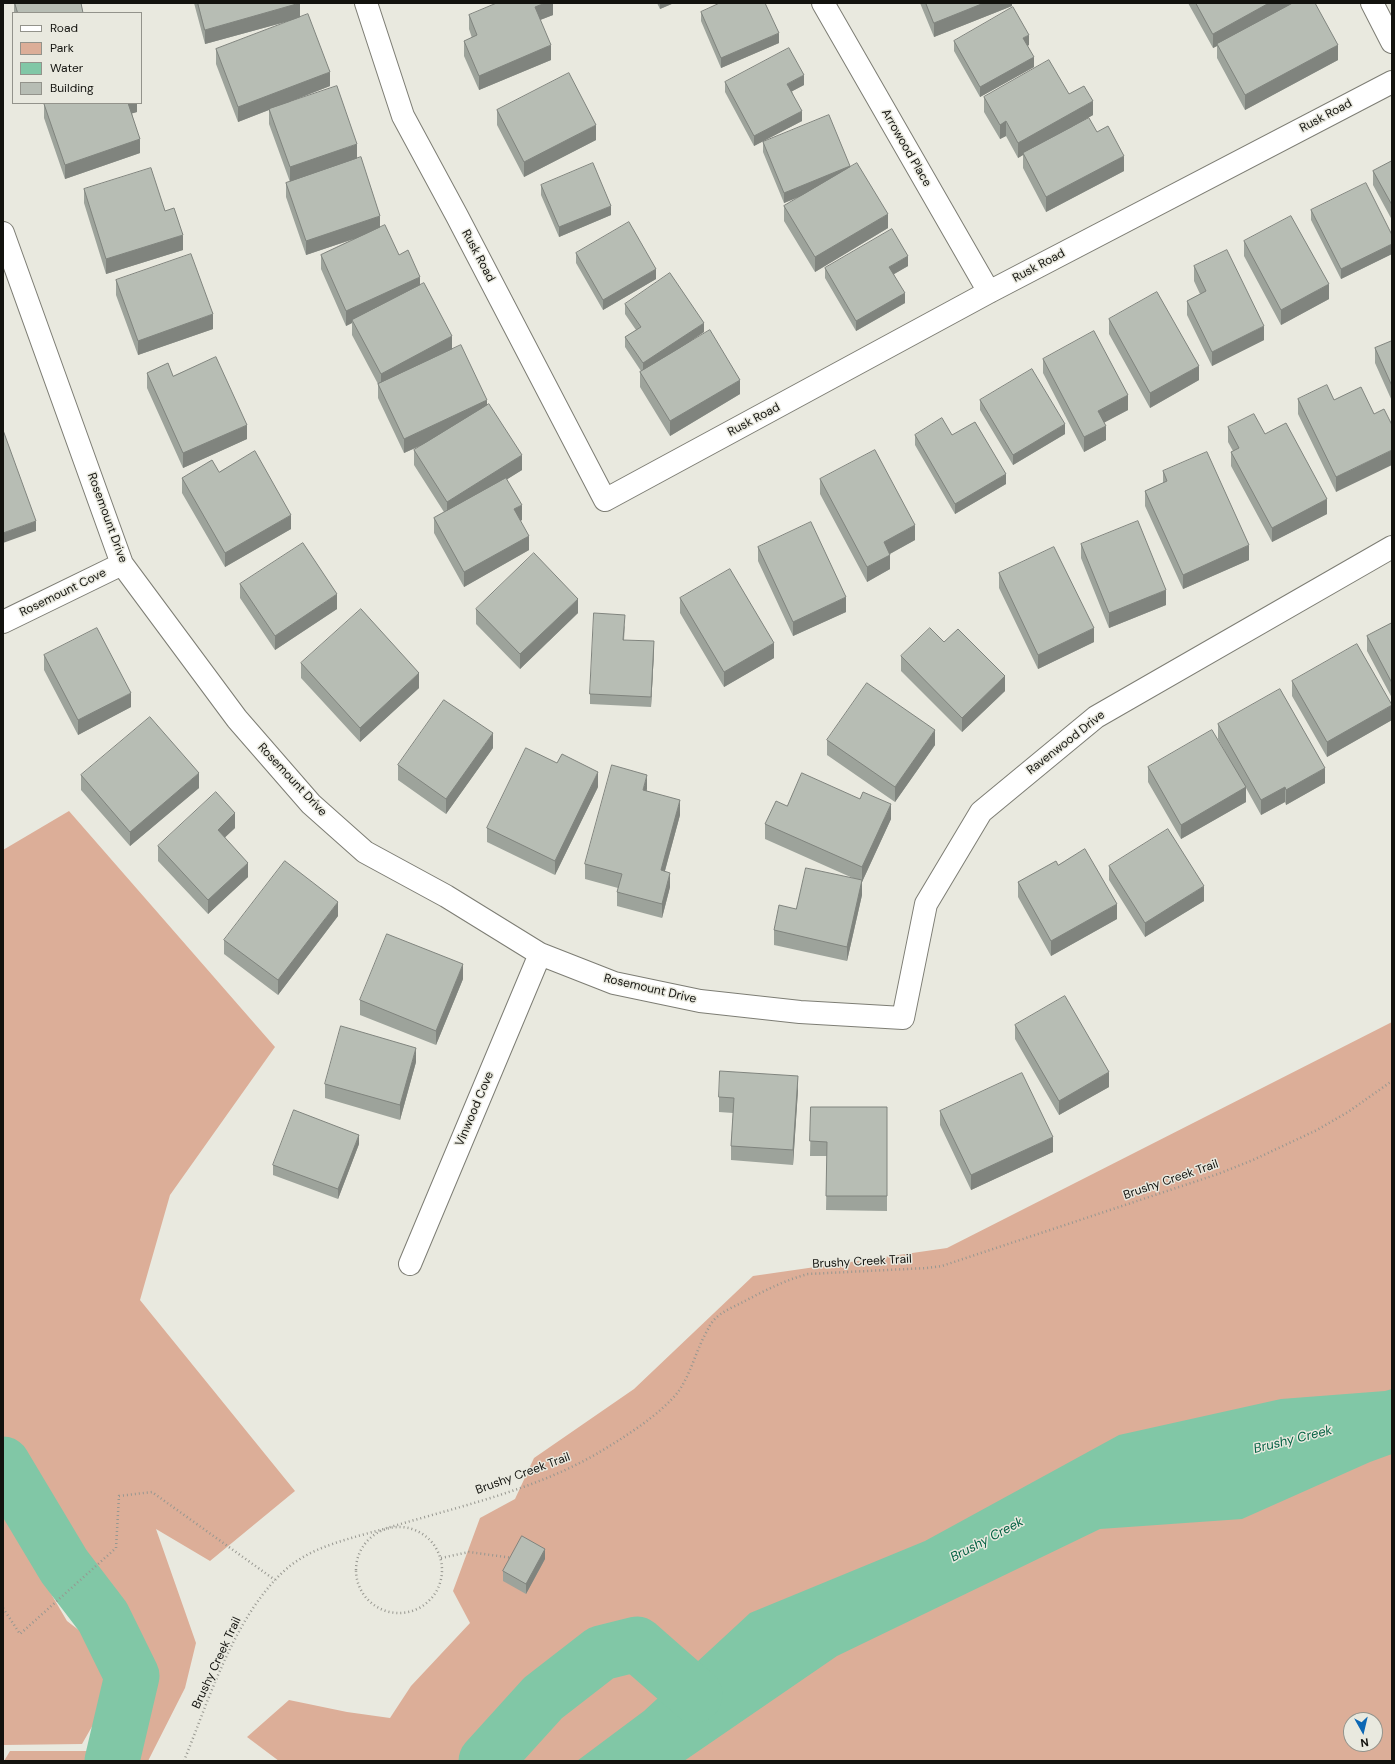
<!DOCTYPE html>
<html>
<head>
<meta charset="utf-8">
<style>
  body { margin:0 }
  #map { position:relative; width:1395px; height:1764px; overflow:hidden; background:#e9e9df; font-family:"DM Sans",sans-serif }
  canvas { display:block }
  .frame { position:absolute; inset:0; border:4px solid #12120e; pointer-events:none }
  .legend { position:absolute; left:12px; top:12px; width:130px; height:92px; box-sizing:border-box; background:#e9e9df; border:1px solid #93938b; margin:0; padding:5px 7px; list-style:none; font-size:12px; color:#12120e }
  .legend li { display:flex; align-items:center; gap:8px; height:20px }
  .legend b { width:20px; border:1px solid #93938b }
  .north { position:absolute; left:1343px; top:1712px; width:40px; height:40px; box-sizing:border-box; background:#e9e9df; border:1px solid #93938b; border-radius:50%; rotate:172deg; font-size:11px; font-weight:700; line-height:16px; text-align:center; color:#12120e }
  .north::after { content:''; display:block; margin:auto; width:14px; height:18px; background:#0c67b4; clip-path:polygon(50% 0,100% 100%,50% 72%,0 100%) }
</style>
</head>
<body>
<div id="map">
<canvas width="1395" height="1764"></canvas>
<div class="frame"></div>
<ul class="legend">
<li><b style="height:5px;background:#fff"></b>Road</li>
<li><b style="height:11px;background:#dcae98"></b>Park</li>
<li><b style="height:11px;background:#81c7a6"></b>Water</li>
<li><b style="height:11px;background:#b7bdb4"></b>Building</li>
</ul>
<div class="north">N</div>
</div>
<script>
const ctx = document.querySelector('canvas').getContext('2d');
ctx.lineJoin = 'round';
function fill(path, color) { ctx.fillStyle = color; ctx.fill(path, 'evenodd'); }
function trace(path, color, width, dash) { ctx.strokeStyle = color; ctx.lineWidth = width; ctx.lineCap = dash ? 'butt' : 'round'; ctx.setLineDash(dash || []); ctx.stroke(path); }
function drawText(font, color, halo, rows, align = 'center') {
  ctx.font = font + ' "DM Sans",sans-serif'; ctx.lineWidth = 3; ctx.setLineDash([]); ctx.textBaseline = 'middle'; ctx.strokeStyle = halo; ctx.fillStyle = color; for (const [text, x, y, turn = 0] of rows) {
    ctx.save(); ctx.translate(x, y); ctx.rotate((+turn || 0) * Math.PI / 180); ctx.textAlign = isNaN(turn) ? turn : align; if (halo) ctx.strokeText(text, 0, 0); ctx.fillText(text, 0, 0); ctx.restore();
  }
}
fill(new Path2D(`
  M69 811 275 1047 170 1195 140 1300 295 1491 210 1561 156 1529 196 1643 185 1688 148 1761H97L95 1743 122 1674 110 1660V1695L82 1744 3 1745V850ZM40 1575 69 1606 102 1648 67 1621Z
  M1392 1022V1761H279L247 1737 289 1700 347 1712 390 1718 411 1686 470 1623 453 1591 480 1518 515 1499 534 1458 634 1389 753 1276 947 1248ZM1351 1720H1375V1744H1351Z
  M10 1751H90V1761H4Z`), '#dcae98');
fill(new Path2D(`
  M1392 1389V1454L1370 1462 1242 1519 1100 1529 837 1656 684 1761H577L644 1711 750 1613 925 1541 1119 1435 1281 1399 1385 1391Z`), '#81c7a6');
trace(new Path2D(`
  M3 1464 64 1566 103 1617 132 1676 112 1761
  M486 1761 543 1698 601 1653 637 1644 695 1695`), '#81c7a6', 55);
const street = new Path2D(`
  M366 3 403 116 457 216 605 500 989 292 1392 82
  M823 3 989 292
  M1372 3 1392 42
  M3 233 122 564 237 719 311 804 365 852 446 896 540 954 614 983 700 1001 800 1012 903 1018 926 904 981 812 1096 717 1392 547
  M3 622 122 564
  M410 1264 540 954`);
trace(street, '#7d7d74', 24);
trace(new Path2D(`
  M356 1570a43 43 0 1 1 86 0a43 43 0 1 1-86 0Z
  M441 1558 469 1552 513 1558
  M3 1608 20 1634 116 1548 119 1496 152 1492 275 1580
  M184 1761C209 1699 234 1618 283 1572 310 1546 353 1538 387 1528 457 1507 535 1490 598 1453 623 1438 660 1415 678 1392 691 1374 696 1350 707 1331 709 1327 711 1323 714 1320 721 1312 733 1307 743 1302 764 1291 785 1280 808 1274L927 1268 942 1266 1218 1174 1253 1160 1317 1130 1348 1112 1392 1081`), '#979790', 2.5, [1, 3]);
trace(street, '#fff', 22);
fill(new Path2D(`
  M14 3H81L83 13H14Z
  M194 3H300V17L330 86 289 102 357 159 380 227 399 255 420 284 452 349 487 405 522 470 507 479 522 520 520 521 529 550 464 587 434 533V518L444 512 414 465V450L427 443 404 453 378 398V384L352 335V323L346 326 321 269V255L354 239 306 255 286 197V183L290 182 269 124V110L238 122 216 64V49L296 19 205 44Z
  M553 3V15L540 20 551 60 479 90 464 56V41L472 38 469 29V15Z
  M657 3H674L660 9Z
  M920 3H1012V6L934 37Z
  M1188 3H1315L1338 60 1245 110 1217 58V46L1213 48Z
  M701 12 779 43 721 68 701 21Z
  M954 41 1029 45 1027 46 1034 67 980 97 954 51Z
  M725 82 804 85 792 91 802 121 754 146 725 92Z
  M1069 94 1093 115 1072 127 1097 132 1124 171 1046 212 1023 168V155L1018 158 1006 136 1000 139 984 112V97Z
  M137 103V112L132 113 140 153 65 179 44 118V104Z
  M497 110 596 140 524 177 497 125Z
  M763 142 850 167 888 228 815 272 784 221V206L803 195 784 203 763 152Z
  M1392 161V220L1373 185V171Z
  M541 185 611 215 559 237 541 195Z
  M84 189 165 211 183 250 106 274 84 203Z
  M1311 210 1392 235V254L1341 279 1311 220Z
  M1244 241 1329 299 1281 325 1244 256Z
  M576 253 656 279 603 310 576 263Z
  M908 266 894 274 905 303 856 331 825 278V268Z
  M1194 266 1264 340 1212 366 1187 315V301L1200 294 1194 281Z
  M116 280 213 329 138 355 116 295Z
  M625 304 704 332 681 348 740 394 670 436 640 387V372L641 371 625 347V337L636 330 625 314Z
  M1109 319 1199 380 1150 408 1109 334Z
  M1392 341V401L1375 363V348Z
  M1043 359 1128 410 1104 422 1106 440 1084 452 1043 373Z
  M147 373 173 376 247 439 183 468 147 388Z
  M1298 399 1334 400 1374 414 1336 492 1298 414Z
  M980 400 1065 434 1013 465 980 410Z
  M1228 427 1265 434 1327 514 1272 542 1231 466V452L1233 451 1228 442Z
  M915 435H952L1006 484 955 514 915 445Z
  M1163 471 1249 560 1183 589 1145 506V491L1163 483Z
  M182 478 291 529 225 567 182 493Z
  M820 479 915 540 890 554V569L867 582 820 494Z
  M1081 544 1166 605 1109 628 1081 558Z
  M758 547 846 612 793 636 758 561Z
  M999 573 1094 642 1038 669 999 588Z
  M240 584 337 609 275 650 240 598Z
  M680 598 774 658 724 687 680 613Z
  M476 609 578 613 520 669 476 624Z
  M1392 623V698L1367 651V636Z
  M625 625 624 640 654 651 651 707 590 704V694Z
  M944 642 1005 691 962 732 901 671V656Z
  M44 655 131 707 78 735 44 670Z
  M301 663 419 688 360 742 301 678Z
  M1292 681 1392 720 1327 757 1292 696Z
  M1218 724 1325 783 1286 805 1285 802 1261 815 1246 788V802L1181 839 1148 782V767L1239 777 1218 739Z
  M827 740 935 745 895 802 827 755Z
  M493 748 446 814 398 780V765Z
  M81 775 199 788 130 846 81 790Z
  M598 787 555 875 487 842V828Z
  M647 789V791L680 815 665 871 670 887 662 918 617 906V892L618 888 585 879V864Z
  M3 798 4 804V818H3Z
  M787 806 891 819 862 882V895L847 961 774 945V930L796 909 855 879 765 839V824Z
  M235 828 225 837 248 877 208 914 158 861V846Z
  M1058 865 1117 919 1051 956 1018 897V882Z
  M1109 866 1204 901 1145 937 1109 880Z
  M338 916 278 995 224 954V940Z
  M463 979 436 1045 360 1015V1000Z
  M1015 1025 1109 1087 1059 1115 1015 1039Z
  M416 1062 400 1120 325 1098V1084Z
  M798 1090 793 1165 731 1160V1146L733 1113 719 1112V1097Z
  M811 1107H887V1211L826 1210 827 1156H810Z
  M940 1111 1053 1152 971 1190 940 1125Z
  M359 1144 338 1199 273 1175V1165Z
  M545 1559 526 1594 503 1581V1571Z`), '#9da39b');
fill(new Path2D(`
  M300 3V18L205 44V30Z
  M545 3H553V15L535 22V7Z
  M660 3H674L660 9Z
  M984 3H1012V6L934 37V23Z
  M1269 3H1295L1217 44V46L1213 48V34Z
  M779 33V43L721 68V58Z
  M1029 35V45L1023 48V38Z
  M551 45V60L479 90V76Z
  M1338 45V60L1245 110V95Z
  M1034 57V67L980 97V87Z
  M330 72V86L238 122V107Z
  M804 75V85L787 94V84Z
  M1093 101V115L1023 155V153V155L1018 158V143Z
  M127 103H137V112L127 115Z
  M802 111V121L754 146V136Z
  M1006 121V136L1000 139V125Z
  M596 125V140L524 177V162Z
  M140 139V153L65 179V165Z
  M357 144V159L290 182V167Z
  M1124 156V171L1046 212V197Z
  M850 166V176L784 203V193Z
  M611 206V215L559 237V227Z
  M888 214V228L815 272V257Z
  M380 216V230L306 255V241Z
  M183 235V250L106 274V259Z
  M1392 244V254L1341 279V269Z
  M908 256V266L889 277V267Z
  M656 269V279L603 310V300Z
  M420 277V292L352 320V323L346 326V311Z
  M1329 284V299L1281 325V310Z
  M905 293V303L856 331V321Z
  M213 314V329L138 355V341Z
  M704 323V332L643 373V363Z
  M1264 326V340L1212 366V352Z
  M452 336V351L381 389V374Z
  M1199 366V380L1150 408V393Z
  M740 380V394L670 436V421Z
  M1128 395V410L1098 426V411Z
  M487 400V415L404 453V439Z
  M1065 424V434L1013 465V455Z
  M247 425V439L183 468V453Z
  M1106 426V440L1084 452V437Z
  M1392 450V465L1336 492V477Z
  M522 455V470L447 517V502Z
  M1006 474V484L955 514V504Z
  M1327 499V514L1272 542V528Z
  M522 505V520L514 524V509Z
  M291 515V529L225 567V553Z
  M36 521V531L3 543V533Z
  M915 525V540L884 557V542Z
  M529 536V550L464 587V572Z
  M1249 545V560L1183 589V575Z
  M890 555V569L867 582V567Z
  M1166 590V605L1109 628V613Z
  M337 594V609L275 650V636Z
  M846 597V612L793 636V622Z
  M578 599V613L520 669V654Z
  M1094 628V642L1038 669V655Z
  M654 641V651L651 707V697Z
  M774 643V658L724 687V672Z
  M419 673V688L360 742V728Z
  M1005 676V691L962 732V718Z
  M131 693V707L78 735V720Z
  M1392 705V720L1327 757V742Z
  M935 730V745L895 802V787Z
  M493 733V748L446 814V799Z
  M1325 768V783L1286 805V790Z
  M598 772V787L555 875V861Z
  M199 773V788L130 846V832Z
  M647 775V789L643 805V790Z
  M1246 787V802L1181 839V825Z
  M1285 787V802L1261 815V800Z
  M680 800V815L661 885V870Z
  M891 804V819L862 882V867Z
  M235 813V828L218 844V830Z
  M248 863V877L208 914V900Z
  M670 873V887L662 918V904Z
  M862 880V895L847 961V947Z
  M1204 886V901L1145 937V923Z
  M338 902V916L278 995V980Z
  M1117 904V919L1051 956V941Z
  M463 964V979L436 1045V1031Z
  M416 1048V1062L400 1120V1105Z
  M1109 1072V1087L1059 1115V1101Z
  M798 1076V1090L793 1165V1150Z
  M359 1135V1144L338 1199V1189Z
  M1053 1137V1152L971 1190V1175Z
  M545 1549V1559L526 1594V1584Z`), '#80847e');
const building = new Path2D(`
  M15 3H81L83 13H18Z
  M198 3H300L205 30Z
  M497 3H545L535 7 551 45 479 76 464 41 477 35 469 15Z
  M720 3H765L779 33 721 58 701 12Z
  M926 3H984L934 23Z
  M1196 3H1269L1213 34Z
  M1293 3H1315L1338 45 1245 95 1217 44Z
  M1013 7 1029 35 1023 38 1034 57 980 87 954 41Z
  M308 14 330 72 238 107 216 49Z
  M789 48 804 75 787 84 802 111 754 136 725 82Z
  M1049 60 1069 94 1084 86 1093 101 1018 143 1006 121 1000 125 984 97Z
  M569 73 596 125 524 162 497 110Z
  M337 86 357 144 290 167 269 109Z
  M46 103H128L140 139 65 165 44 104Z
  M829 115 850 166 784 193 763 142Z
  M1089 118 1097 132 1108 126 1124 156 1046 197 1023 153Z
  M361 157 380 216 306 241 286 183Z
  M1392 161V205L1373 171Z
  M593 163 611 206 559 227 541 185Z
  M857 163 888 214 815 257 784 206Z
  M151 168 165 211 174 208 183 235 106 259 84 189Z
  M1366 183 1392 235V244L1341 269 1311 210Z
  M1291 216 1329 284 1281 310 1244 241Z
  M629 222 656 269 603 300 576 253Z
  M385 225 399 255 408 250 420 277 346 311 321 255Z
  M892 229 908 256 889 267 905 293 856 321 825 268Z
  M1227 250 1264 326 1212 352 1187 301 1206 291 1194 266Z
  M191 254 213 314 138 341 116 280Z
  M670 273 704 323 643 363 625 337 641 327 625 304Z
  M424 283 452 336 381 374 352 320Z
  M1157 292 1199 366 1150 393 1109 319Z
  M710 330 740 380 670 421 640 372Z
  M1094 331 1128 395 1098 411 1106 426 1084 437 1043 359Z
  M1392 341V386L1375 348Z
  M461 345 487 400 404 439 378 384Z
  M216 357 247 425 183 453 147 373 168 363 173 376Z
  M1032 369 1065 424 1013 455 980 400Z
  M1327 385 1334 400 1361 387 1374 414 1384 409 1392 425V450L1336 477 1298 399Z
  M489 404 522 455 447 502 414 450Z
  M1254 414 1265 434 1286 423 1327 499 1272 528 1231 452 1239 448 1228 427Z
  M942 418 952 435 975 422 1006 474 955 504 915 435Z
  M3 430 36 521 3 533Z
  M875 450 915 525 884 542 890 555 867 567 820 479Z
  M255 451 291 515 225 553 182 478 212 460 219 472Z
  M1207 452 1249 545 1183 575 1145 491 1167 481 1163 471Z
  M506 478 522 505 514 509 529 536 464 572 434 518Z
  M1138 521 1166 590 1109 613 1081 544Z
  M811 522 846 597 793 622 758 547Z
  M303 543 337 594 275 636 240 584Z
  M1054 547 1094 628 1038 655 999 573Z
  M534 553 578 599 520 654 476 609Z
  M730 569 774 643 724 672 680 598Z
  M361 609 419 673 360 728 301 663Z
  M594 613 625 615 623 640 654 641 651 697 590 694Z
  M1392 623V683L1367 636Z
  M97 628 131 693 78 720 44 655Z
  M930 628 944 642 958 629 1005 676 962 718 901 656Z
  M1357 644 1392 705 1327 742 1292 681Z
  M867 683 935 730 895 787 827 740Z
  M1280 689 1325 768 1286 790 1285 787 1261 800 1218 724Z
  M444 700 493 733 446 799 398 765Z
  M150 717 199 773 130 832 81 775Z
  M1212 730 1246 787 1181 825 1148 767Z
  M526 748 557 763 562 754 598 772 555 861 487 828Z
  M612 765 647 775 643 790 680 800 661 870 670 873 662 904 617 892 622 874 585 864Z
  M802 773 860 799 863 792 891 804 862 867 765 824 776 801 787 806Z
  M216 792 235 813 218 830 248 863 208 900 158 846Z
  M1168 829 1204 886 1145 923 1109 866Z
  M1085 849 1117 904 1051 941 1018 882 1056 861 1058 865Z
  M285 861 338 902 278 980 224 940Z
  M806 868 862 880 847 947 774 930 779 905 796 909Z
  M387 934 463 964 436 1031 360 1000Z
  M1065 996 1109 1072 1059 1101 1015 1025Z
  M341 1026 416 1048 400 1105 325 1084Z
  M720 1071 798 1076 793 1150 731 1146 734 1098 719 1097Z
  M1022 1073 1053 1137 971 1175 940 1111Z
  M811 1107H887V1196H826L827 1142 810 1141Z
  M294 1110 359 1135 338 1189 273 1165Z
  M522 1536 545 1549 526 1584 503 1571Z`);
fill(building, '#b7bdb4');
trace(building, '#80847e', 1);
drawText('12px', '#12120e', '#e9e9df', [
  ["Rusk Road",1326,116,-28],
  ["Arrowood Place",906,148,60],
  ["Rusk Road",478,256,62],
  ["Rusk Road",1039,266,-28],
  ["Rusk Road",754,420,-28],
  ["Rosemount Drive",107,518,70],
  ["Rosemount Cove",63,593,-26],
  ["Ravenwood Drive",1066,743,-38],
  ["Rosemount Drive",292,780,47],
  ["Rosemount Drive",650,989,13],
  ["Vinwood Cove",475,1109,-67],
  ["Brushy Creek Trail",1171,1180,-19],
  ["Brushy Creek Trail",862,1262,-3],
  ["Brushy Creek Trail",523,1474,-20],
  ["Brushy Creek Trail",217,1663,-65]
]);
drawText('italic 13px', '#026042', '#e9e9df', [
  ["Brushy Creek",1293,1440,-14],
  ["Brushy Creek",987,1540,-28]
]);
</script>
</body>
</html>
